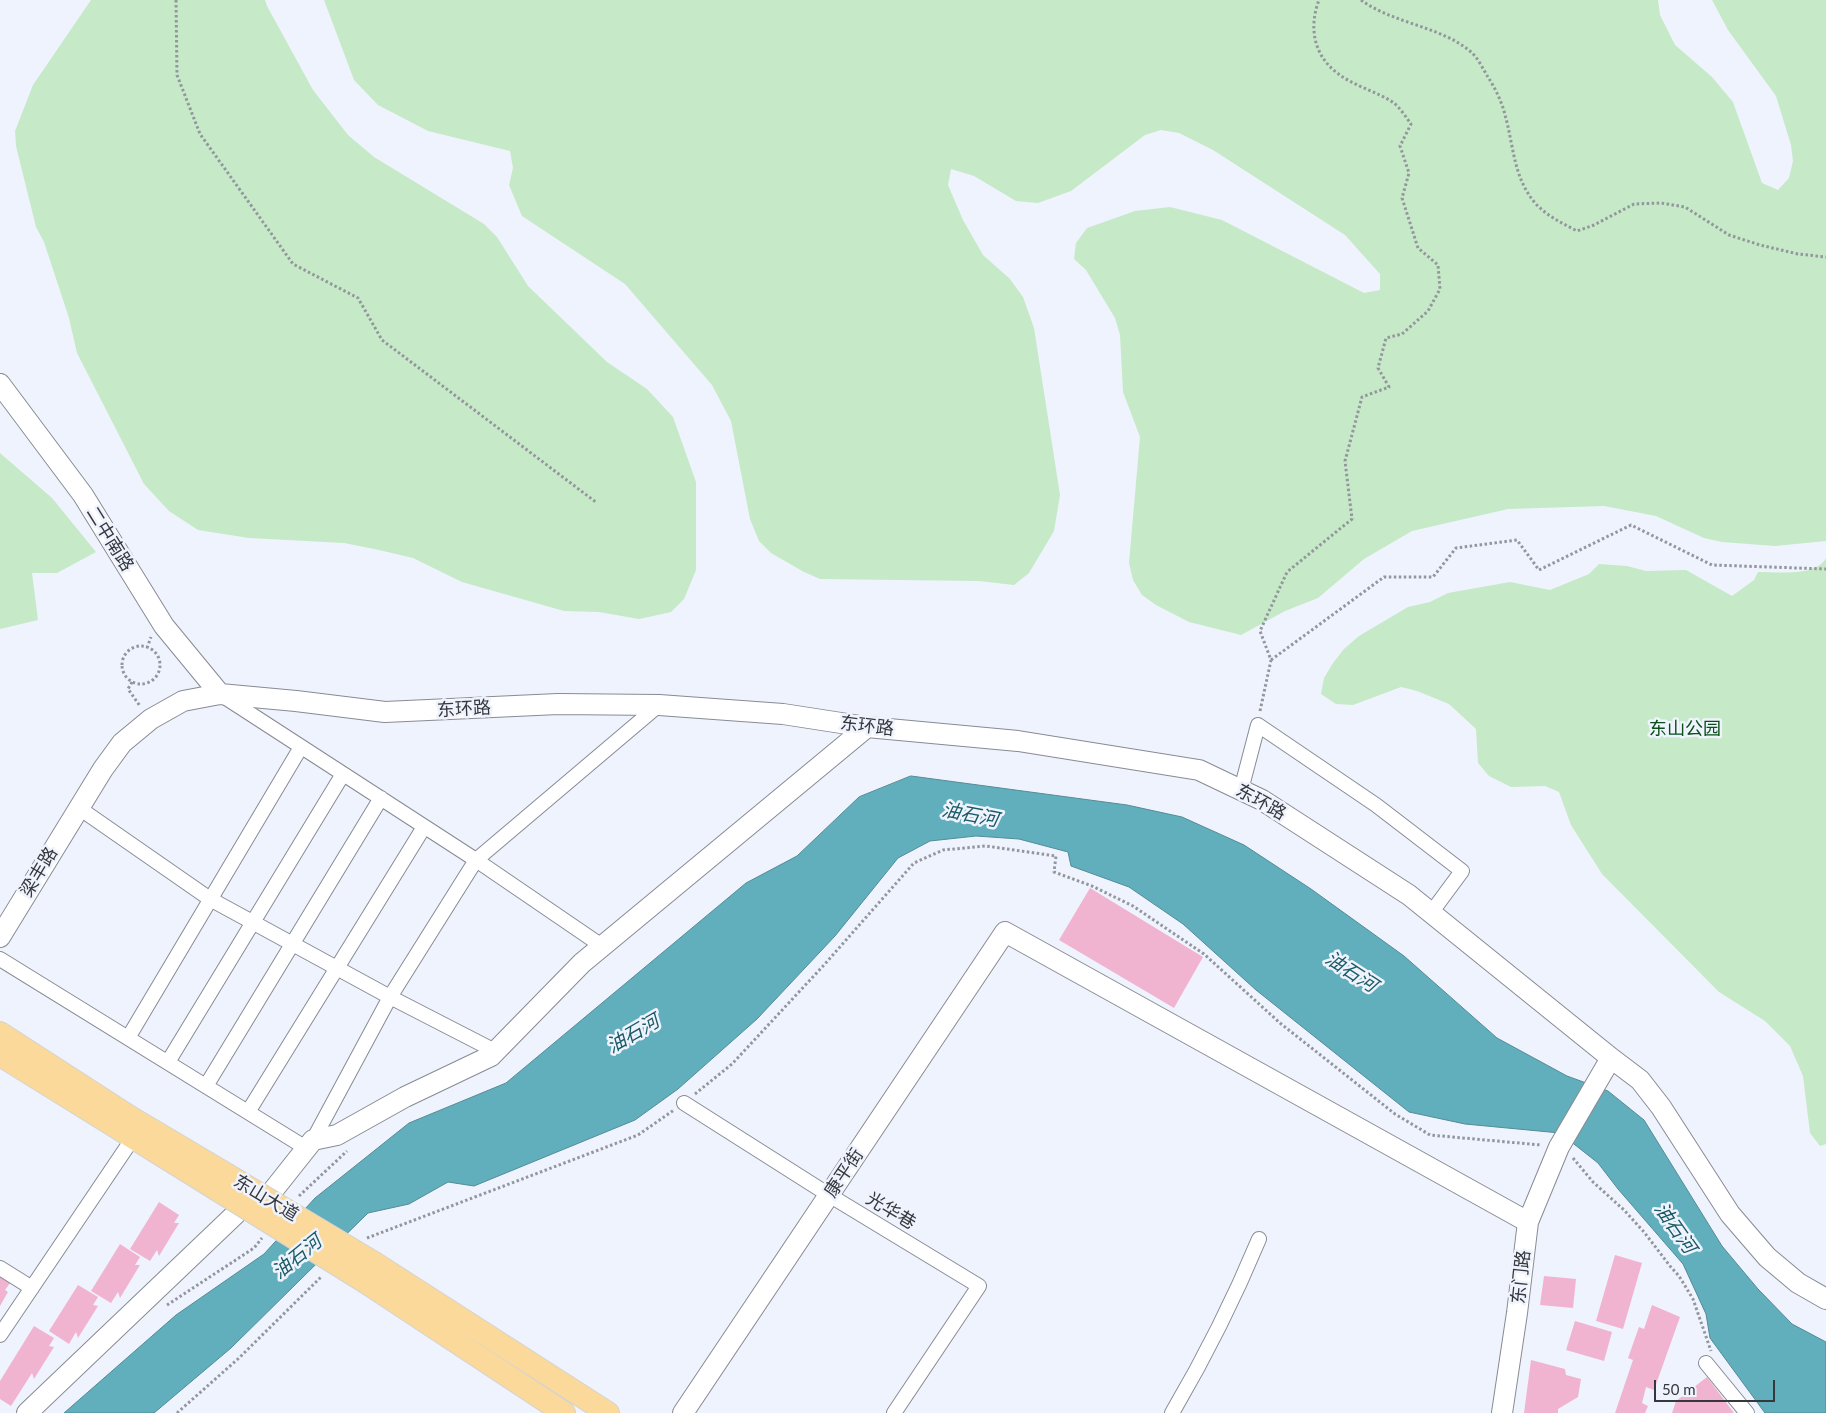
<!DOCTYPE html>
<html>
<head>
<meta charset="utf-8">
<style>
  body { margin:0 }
  #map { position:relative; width:1826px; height:1413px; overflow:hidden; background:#eff3fd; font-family:Lato,sans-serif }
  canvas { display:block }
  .scale { position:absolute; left:1654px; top:1380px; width:121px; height:22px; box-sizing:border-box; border:2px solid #37383d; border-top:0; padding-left:6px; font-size:15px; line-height:18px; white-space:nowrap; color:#37383d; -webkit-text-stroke:4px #eff3fd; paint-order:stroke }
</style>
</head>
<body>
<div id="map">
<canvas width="1826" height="1413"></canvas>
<div class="scale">50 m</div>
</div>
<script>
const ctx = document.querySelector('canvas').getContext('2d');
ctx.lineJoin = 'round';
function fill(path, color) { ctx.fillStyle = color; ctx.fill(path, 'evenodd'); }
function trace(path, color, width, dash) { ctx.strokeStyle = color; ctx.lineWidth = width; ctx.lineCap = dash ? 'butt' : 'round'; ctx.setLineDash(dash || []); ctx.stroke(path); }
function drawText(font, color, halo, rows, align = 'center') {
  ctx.font = font + ' Lato,"Noto Sans SC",sans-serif'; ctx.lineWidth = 5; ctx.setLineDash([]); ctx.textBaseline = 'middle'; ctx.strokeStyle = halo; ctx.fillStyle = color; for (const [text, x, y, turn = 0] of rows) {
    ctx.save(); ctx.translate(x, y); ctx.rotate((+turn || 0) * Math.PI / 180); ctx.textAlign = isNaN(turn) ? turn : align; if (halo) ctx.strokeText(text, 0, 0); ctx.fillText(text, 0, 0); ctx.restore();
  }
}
fill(new Path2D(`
  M91 0H265L267 6 313 90 348 135 374 157 484 224 497 237 528 286 607 362 647 389 673 417 696 482V570L684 599 671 612 639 619 599 612 564 611 462 582 413 558 379 550 344 543 249 538 198 530 169 511 144 484 77 353 69 318 44 242 36 227 16 146 15 131 33 85Z
  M324 0H1658L1660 15 1675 45 1712 77 1733 102 1762 183 1778 190 1789 178 1793 161 1791 145 1776 96 1728 30 1712 0H1826V541L1775 546 1722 542 1704 538 1656 516 1604 506 1508 509 1412 531 1364 559 1318 598 1285 611 1241 635 1189 622 1156 605 1142 595 1133 580 1129 563 1140 437 1123 392 1120 335 1115 318 1086 270 1074 259 1076 243 1087 228 1135 211 1170 207 1222 220 1364 293 1380 290V274L1345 235 1213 150 1179 133 1161 130 1145 135 1071 191 1038 203 1016 201 974 176 951 169 948 185 963 220 983 255 1010 279 1023 297 1034 328 1060 495 1054 531 1029 573 1014 585 979 581 820 579 804 572 771 553 759 541 750 519 731 421 712 385 625 284 522 216 509 185 513 168 510 151 428 131 378 105 354 80Z
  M0 453 52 498 96 552 57 573H32L38 620 0 629Z
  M1826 558V1144L1820 1146 1810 1133 1803 1076 1790 1046 1765 1021 1719 992 1602 874 1571 825 1559 792 1545 786 1511 787 1489 776 1478 763 1476 729 1449 704 1417 691 1401 687 1353 705 1336 704 1321 694 1324 678 1333 663 1344 649 1359 636 1408 607 1430 602 1448 593 1510 582 1550 590 1589 574 1599 564 1627 566 1646 571 1686 570 1732 596 1754 580 1758 572C1777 572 1816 577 1826 558Z`), '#c6e9c7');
const water = new Path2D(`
  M911 776 1127 805 1182 817 1244 845 1311 889 1404 956 1497 1038 1567 1076 1608 1091 1644 1120 1722 1246 1758 1289 1792 1324 1826 1342V1413H1765L1710 1338 1706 1314 1683 1264 1618 1189 1598 1163 1560 1133 1465 1124 1409 1112 1256 990 1183 924 1129 887 1071 866 1068 852 1019 839 976 836 930 841 898 858 835 936 757 1019 678 1089 635 1120 474 1186 448 1182 409 1204 368 1213 231 1348 154 1413H64L176 1315 264 1254 315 1198 409 1123 506 1083 746 883 797 856 859 797Z`);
fill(water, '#61aebc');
trace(water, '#548b96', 1);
fill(new Path2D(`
  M1090 888 1203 957 1174 1008 1059 940Z
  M159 1202 179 1215 174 1223H179L159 1256 157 1250 150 1261 130 1249Z
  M120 1244 140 1257 135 1265H140L120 1298 118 1292 111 1303 91 1291Z
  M1615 1255 1642 1263 1623 1329 1596 1321Z
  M1544 1276 1576 1279 1573 1308 1540 1305Z
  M0 1277 10 1283 5 1290 8 1292 0 1306Z
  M78 1285 98 1297 93 1305 98 1306 78 1338 76 1332 69 1344 49 1331Z
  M1652 1305 1680 1317 1654 1390 1646 1387 1642 1403 1648 1406 1645 1413H1615L1633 1360 1628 1358 1639 1327 1644 1329Z
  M1575 1321 1612 1332 1604 1361 1566 1350Z
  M34 1326 54 1338 49 1346 54 1347 34 1379 32 1373 11 1406 0 1399V1381Z
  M1531 1360 1565 1369 1566 1375 1581 1379 1578 1397 1558 1409V1413H1524Z
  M1707 1377 1734 1413H1672L1676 1401Z`), '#f0b4d1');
const street = new Path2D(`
  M223 696 476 860 602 946
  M1241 790 1258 725 1376 805 1462 871 1431 913
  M79 808 210 899 390 997 476 860 659 705
  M0 959 306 1148
  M128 1038 301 747
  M168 1062 343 774
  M206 1086 381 798
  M684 1103 829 1195 979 1286 894 1413
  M248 1112 424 827
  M313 1140 390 997 495 1051
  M0 1268 32 1288
  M0 1335 133 1138
  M1706 1363 1747 1413
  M1172 1413C1205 1357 1234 1299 1259 1239`);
const secondary = new Path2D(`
  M0 384 83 495 164 626 220 694
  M0 937 103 769 122 743 151 719 183 701 220 694 296 701 385 712 558 704 659 705 783 714 867 727 1018 741 1199 770 1262 800 1409 895 1611 1058
  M267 1198 313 1140 337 1135 405 1097 491 1056 582 963 867 727
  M27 1413 244 1206
  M683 1413 1005 932 1528 1222
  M1502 1413 1517 1313 1528 1222 1559 1147 1611 1058 1640 1080 1661 1107 1730 1214 1767 1257 1798 1283 1826 1299`);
const primary = new Path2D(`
  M0 1033 130 1117 226 1174
  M0 1055 216 1189
  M376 1264 608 1413
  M367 1283 564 1413`);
trace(street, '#888b94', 16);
trace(secondary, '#888b94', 22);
trace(primary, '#d3d3d4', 24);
trace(new Path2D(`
  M176 0 177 75 200 134 293 264 358 298 382 340 597 503
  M1361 0C1394 24 1441 26 1471 52 1478 58 1483 69 1488 77 1495 88 1502 102 1505 115 1514 146 1513 178 1536 204 1547 216 1562 223 1577 231L1594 225 1634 204 1661 203 1685 207 1729 235 1760 245 1798 254 1826 257
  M122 665a19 19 0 1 1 38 0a19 19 0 1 1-38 0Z
  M147 648 151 637
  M1271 660 1384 577H1433L1456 548 1517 540 1539 570 1631 525 1712 565 1826 569
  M132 682 128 689 140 706
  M1260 711 1271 660 1260 631 1287 572 1352 519 1345 461 1362 397 1389 387 1378 368 1386 338 1402 334 1428 311 1440 289 1438 265 1418 248 1402 198 1409 173 1400 146 1411 124C1406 117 1400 108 1394 103 1376 91 1353 86 1336 72 1313 54 1309 26 1319 0
  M695 1094 732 1064 824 965 914 863 943 850 986 846 1056 856 1054 872 1092 886 1133 906 1204 954 1280 1023 1395 1114 1430 1135 1541 1145
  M1573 1158 1593 1182 1624 1210 1644 1232 1670 1266 1679 1276 1693 1299 1711 1351
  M299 1196 347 1151
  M367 1238 638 1135 674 1110
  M167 1305 254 1248 262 1238
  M177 1413 239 1358 322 1276`), '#93969d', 3, [2.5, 2.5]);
trace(street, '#fff', 14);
trace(secondary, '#fff', 20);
trace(primary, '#fbd99b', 22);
const primaryBridge = new Path2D(`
  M226 1174 376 1264
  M216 1189 367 1283`);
trace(primaryBridge, '#d3d3d4', 24, []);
trace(primaryBridge, '#fbd99b', 22);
drawText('18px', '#37383d', '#eff3fd', [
  ["二中南路",110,539,58],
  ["东环路",464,709,-3],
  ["东环路",867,726,7],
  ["东环路",1261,802,29],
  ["梁丰路",39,872,-59],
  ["康平街",844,1173,-56],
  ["东山大道",266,1198,31],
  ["光华巷",891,1211,31],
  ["东门路",1521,1277,-84]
]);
drawText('18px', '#094f17', '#eff3fd', [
  ["东山公园",1685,729]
]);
drawText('italic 19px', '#1a5b65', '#eff3fd', [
  ["油石河",970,815,11],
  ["油石河",1351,972,33],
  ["油石河",633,1034,-30],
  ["油石河",1675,1228,55],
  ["油石河",297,1257,-39]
]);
</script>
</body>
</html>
